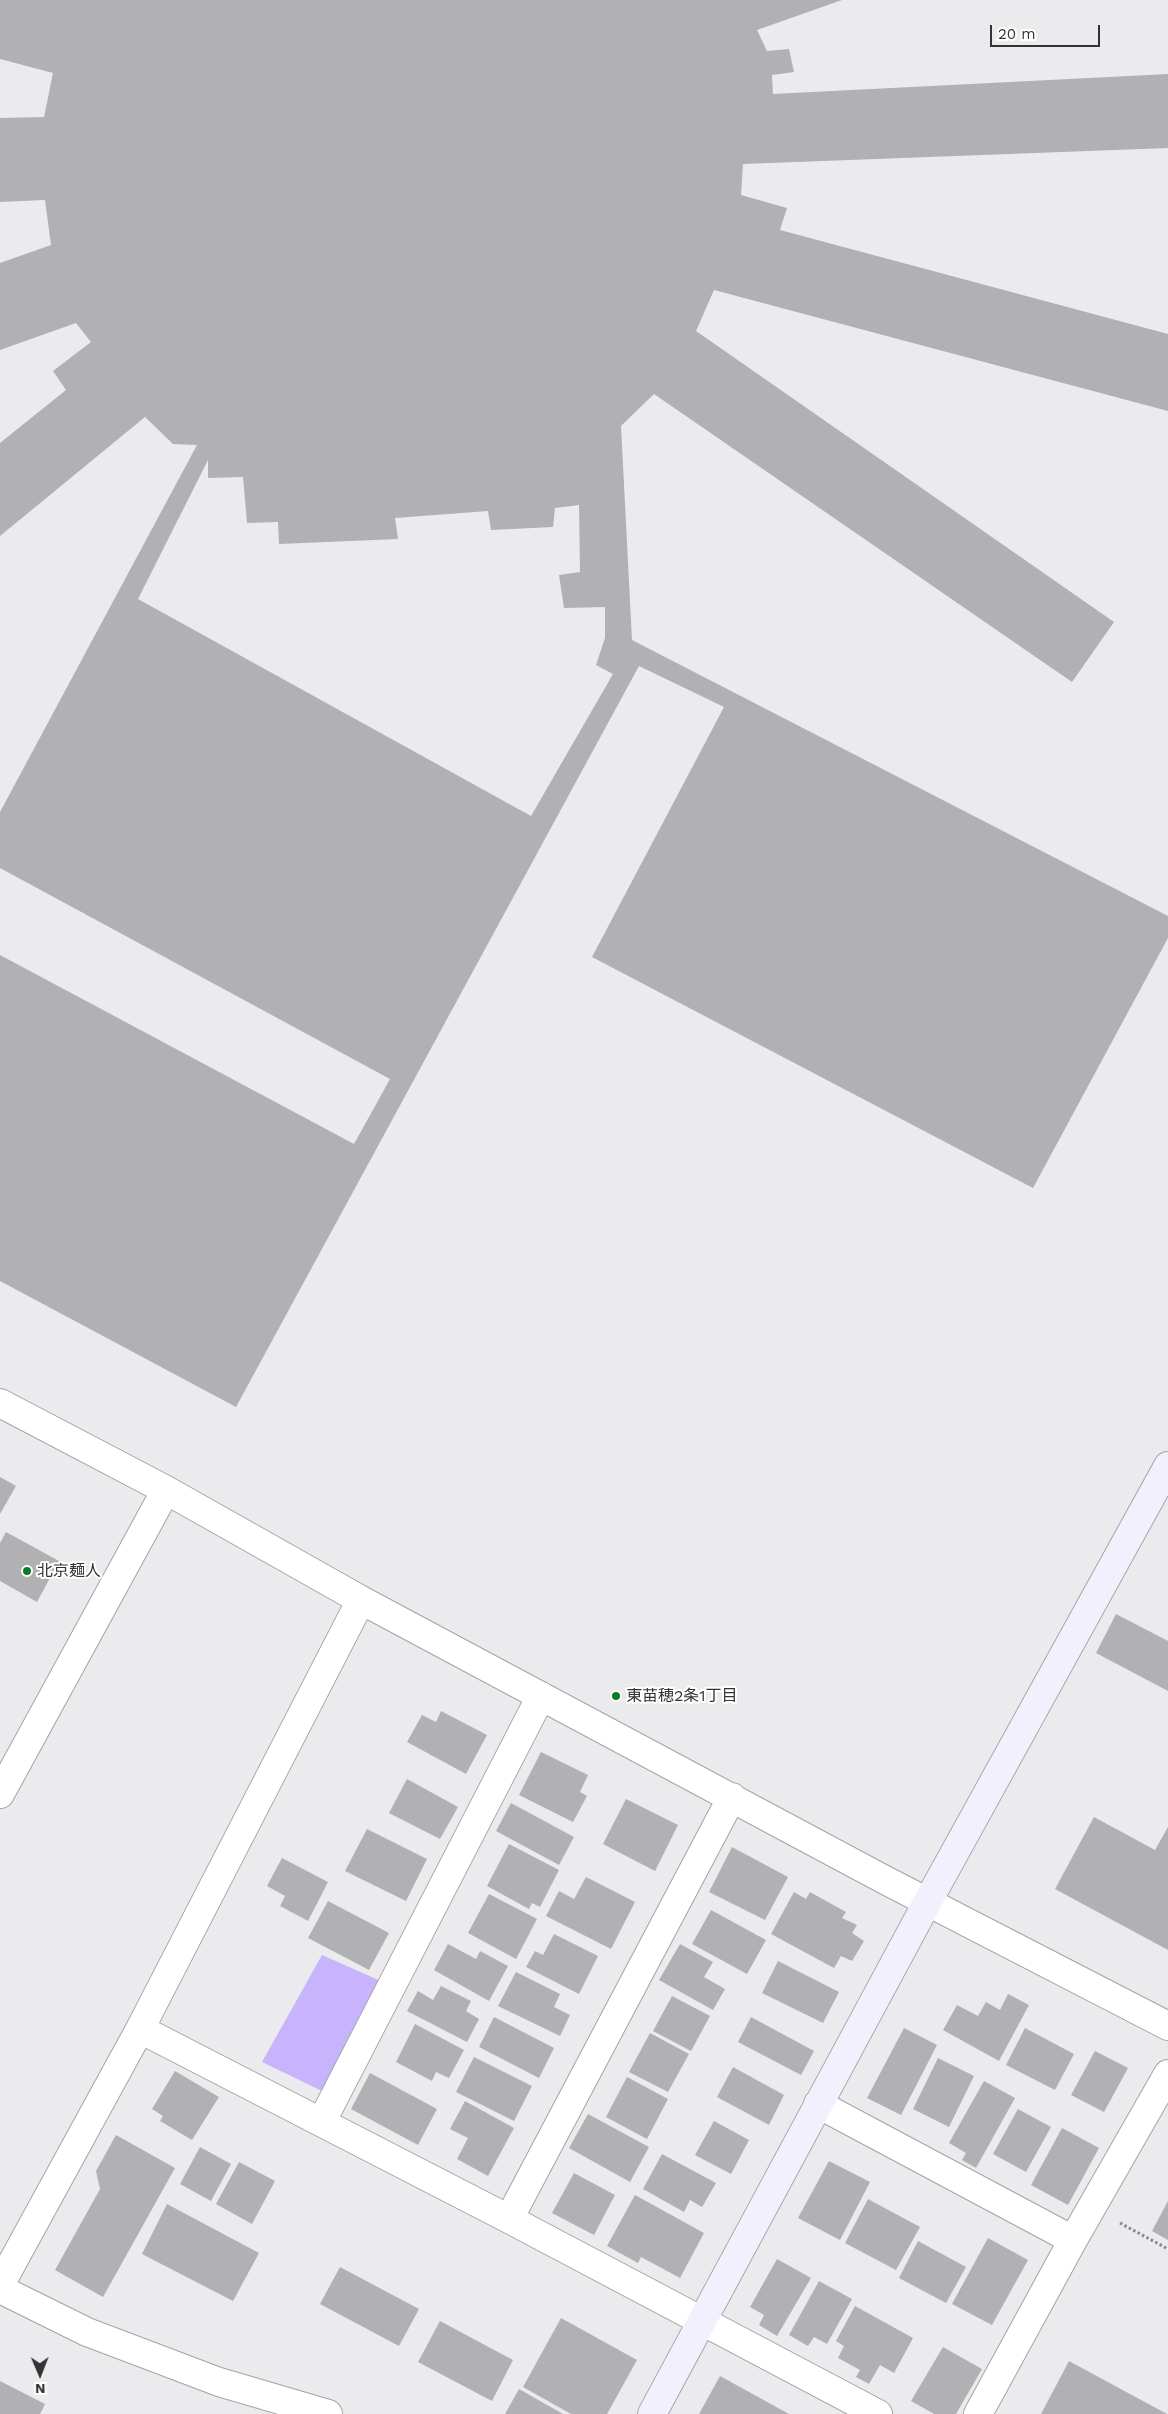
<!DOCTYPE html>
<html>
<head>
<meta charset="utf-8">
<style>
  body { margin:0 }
  #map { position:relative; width:1168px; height:2414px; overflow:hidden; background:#ebeaed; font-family:"Work Sans",sans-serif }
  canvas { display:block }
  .north { position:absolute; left:15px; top:2349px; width:50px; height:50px; -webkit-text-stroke:4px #fff; paint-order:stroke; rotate:179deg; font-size:14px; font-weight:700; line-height:20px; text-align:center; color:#333335 }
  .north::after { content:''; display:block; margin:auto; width:18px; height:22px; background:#333335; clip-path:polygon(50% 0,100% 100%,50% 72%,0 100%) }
  .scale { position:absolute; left:990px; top:25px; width:110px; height:22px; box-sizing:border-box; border:2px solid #333335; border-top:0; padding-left:6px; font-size:15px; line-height:18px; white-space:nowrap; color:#333335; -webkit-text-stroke:4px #fff; paint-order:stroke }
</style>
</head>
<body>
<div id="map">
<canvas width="1168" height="2414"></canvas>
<div class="north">N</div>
<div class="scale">20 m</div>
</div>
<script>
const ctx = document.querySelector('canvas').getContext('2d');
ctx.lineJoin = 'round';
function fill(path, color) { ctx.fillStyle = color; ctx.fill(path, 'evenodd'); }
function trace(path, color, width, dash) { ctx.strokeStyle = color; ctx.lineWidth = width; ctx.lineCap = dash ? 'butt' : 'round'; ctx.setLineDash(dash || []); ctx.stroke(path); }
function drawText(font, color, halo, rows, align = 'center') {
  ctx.font = font + ' "Work Sans","Noto Sans JP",sans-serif'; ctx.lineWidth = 4; ctx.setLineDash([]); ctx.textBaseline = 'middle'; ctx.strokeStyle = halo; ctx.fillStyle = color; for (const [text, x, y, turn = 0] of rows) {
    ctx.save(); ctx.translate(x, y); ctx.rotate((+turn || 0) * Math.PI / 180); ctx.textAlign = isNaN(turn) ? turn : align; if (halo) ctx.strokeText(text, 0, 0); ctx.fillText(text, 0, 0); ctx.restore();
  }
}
fill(new Path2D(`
  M322 1955 383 1982 324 2092 262 2062Z`), '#c8b4fc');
fill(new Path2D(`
  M0 0H842L757 30 767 51 789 49 794 72 772 75 773 94 1168 74V148L743 164 741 195 787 208 780 230 1168 334V411L714 290 696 331 1114 622 1072 682 654 394 621 426 632 640 1168 916V938L1033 1188 592 957 724 707 639 666 236 1407 0 1281V955L354 1144 390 1079 0 868V812L197 445 173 444 145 417 0 536V443L66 390 53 371 91 342 76 323 0 350V263L51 245 45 200 0 202V118L44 117 53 73 0 59ZM208 460V478L243 477 247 523 278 522 279 544 398 539 395 518 488 511 491 530 553 527 555 508 579 505 580 572 559 575 564 608 605 607V638L596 665 613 674 531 816 138 599Z
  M0 1477 16 1486 0 1514Z
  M6 1532 59 1561 37 1602 0 1581V1543Z
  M1116 1614 1168 1641V1691L1096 1653Z
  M441 1711 487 1735 466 1774 407 1742 422 1715 436 1722Z
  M541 1752 588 1775 580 1792 587 1796 573 1822 519 1795Z
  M407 1779 458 1807 440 1839 389 1813Z
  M626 1799 678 1825 655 1871 603 1844Z
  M511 1803 574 1837 559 1865 496 1831Z
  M1094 1817 1155 1850 1168 1827V1950L1055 1889Z
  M367 1829 427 1859 406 1901 345 1871Z
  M509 1844 559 1870 540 1907 532 1903 529 1909 487 1886Z
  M732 1847 788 1877 765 1920 709 1892Z
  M282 1858 328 1882 308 1921 280 1906 285 1896 267 1886Z
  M586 1877 635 1902 611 1949 546 1916 559 1891 574 1899Z
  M794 1892 806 1899 810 1892 846 1912 842 1918 857 1925 852 1933 864 1941 852 1961 841 1956 834 1968 771 1934Z
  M489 1894 537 1919 516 1959 468 1933Z
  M328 1901 389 1933 369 1970 308 1938Z
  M711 1910 766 1940 747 1974 692 1944Z
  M554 1934 598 1956 579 1994 526 1967 535 1951 543 1955Z
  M448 1944 476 1959 480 1951 508 1966 489 2001 434 1970Z
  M680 1944 713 1962 704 1977 725 1989 713 2010 659 1980Z
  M778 1961 839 1992 823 2023 762 1993Z
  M516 1972 560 1994 554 2007 570 2015 560 2036 498 2006Z
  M441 1986 471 2001 466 2011 479 2019 467 2042 407 2011 418 1991 433 2000Z
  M1008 1994 1029 2005 999 2061 943 2030 957 2005 978 2016 986 2002 1000 2010Z
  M672 1996 710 2016 691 2051 653 2031Z
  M494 2017 554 2048 539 2078 479 2047Z
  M751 2017 814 2051 801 2075 738 2042Z
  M415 2024 464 2050 449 2078 436 2072 432 2081 396 2062Z
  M904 2028 937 2045 901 2115 867 2098Z
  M1025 2028 1074 2054 1055 2090 1006 2065Z
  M650 2033 689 2054 668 2092 629 2072Z
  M1095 2051 1128 2068 1104 2112 1071 2095Z
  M474 2057 532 2086 514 2121 456 2092Z
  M938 2058 974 2076 949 2127 913 2109Z
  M733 2067 784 2095 769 2125 717 2097Z
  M175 2071 219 2097 192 2140 160 2121 163 2116 152 2109Z
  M370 2073 437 2109 418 2145 351 2109Z
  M627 2077 668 2099 647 2139 606 2117Z
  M984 2081 1015 2098 976 2168 962 2160 966 2153 949 2143Z
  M465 2101 514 2128 488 2176 457 2159 468 2138 450 2129Z
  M1018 2109 1051 2127 1026 2172 993 2154Z
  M588 2114 649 2147 630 2182 569 2148Z
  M714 2121 749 2140 731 2174 695 2155Z
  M1062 2128 1099 2148 1068 2205 1031 2185Z
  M116 2135 175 2168 103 2297 55 2270 100 2189 96 2171Z
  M200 2147 231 2164 211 2201 180 2184Z
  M662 2154 716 2183 702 2207 690 2200 684 2212 643 2189Z
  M829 2161 870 2182 840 2240 798 2218Z
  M239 2162 275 2181 252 2224 216 2204Z
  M574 2173 615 2195 594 2235 552 2213Z
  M635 2195 704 2233 680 2278 641 2257 638 2263 607 2246Z
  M868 2199 920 2227 896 2270 845 2243Z
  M1168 2201V2240L1152 2231Z
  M167 2204 259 2253 233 2301 142 2254Z
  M988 2238 1028 2260 992 2325 952 2304Z
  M918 2241 966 2267 946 2303 899 2278Z
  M777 2259 811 2278 777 2336 759 2325 764 2315 750 2307Z
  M340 2267 419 2309 399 2346 320 2304Z
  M819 2281 852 2299 827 2344 814 2337 808 2346 789 2335Z
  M855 2306 913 2338 894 2373 880 2365 869 2384 856 2377 860 2370 838 2358 844 2346 836 2341Z
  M561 2318 637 2360 607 2414H571L523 2387Z
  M440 2321 513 2360 492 2401 418 2362Z
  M943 2347 982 2369 956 2414H934L911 2401Z
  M1069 2361 1167 2414H1041Z
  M720 2376 789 2414H699Z
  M0 2381 45 2404 40 2414H0Z
  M519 2389 563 2414H505Z`), '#b1b1b4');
const street = new Path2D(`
  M0 1403 166 1490 361 1600 885 1880 1168 2026
  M0 1794 166 1490
  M140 2029 509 2219 878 2414
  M818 2104 1073 2240
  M322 2121 541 1696
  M509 2219 732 1797
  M0 2285 140 2029 361 1600
  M0 2289 87 2332 219 2382 328 2414
  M978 2414 1073 2240 1168 2074`);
const secondary = new Path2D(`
  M652 2414 928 1901 1168 1466`);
trace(street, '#a4a3a7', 30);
trace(secondary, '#a4a3a7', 30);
trace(new Path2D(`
  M1120 2223 1168 2249`), '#89898b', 3, [2.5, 2.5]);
trace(street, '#fff', 28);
trace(secondary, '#f3f0fe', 28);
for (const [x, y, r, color] of [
  [27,1571,5,"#10782b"],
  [616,1696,5,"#10782b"]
]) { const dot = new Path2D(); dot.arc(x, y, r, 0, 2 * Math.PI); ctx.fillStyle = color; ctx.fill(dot); trace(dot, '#fff', 2); }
drawText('16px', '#333335', '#fff', [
  ["北京麺人",37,1571],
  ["東苗穂2条1丁目",626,1696]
], 'left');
</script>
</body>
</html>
